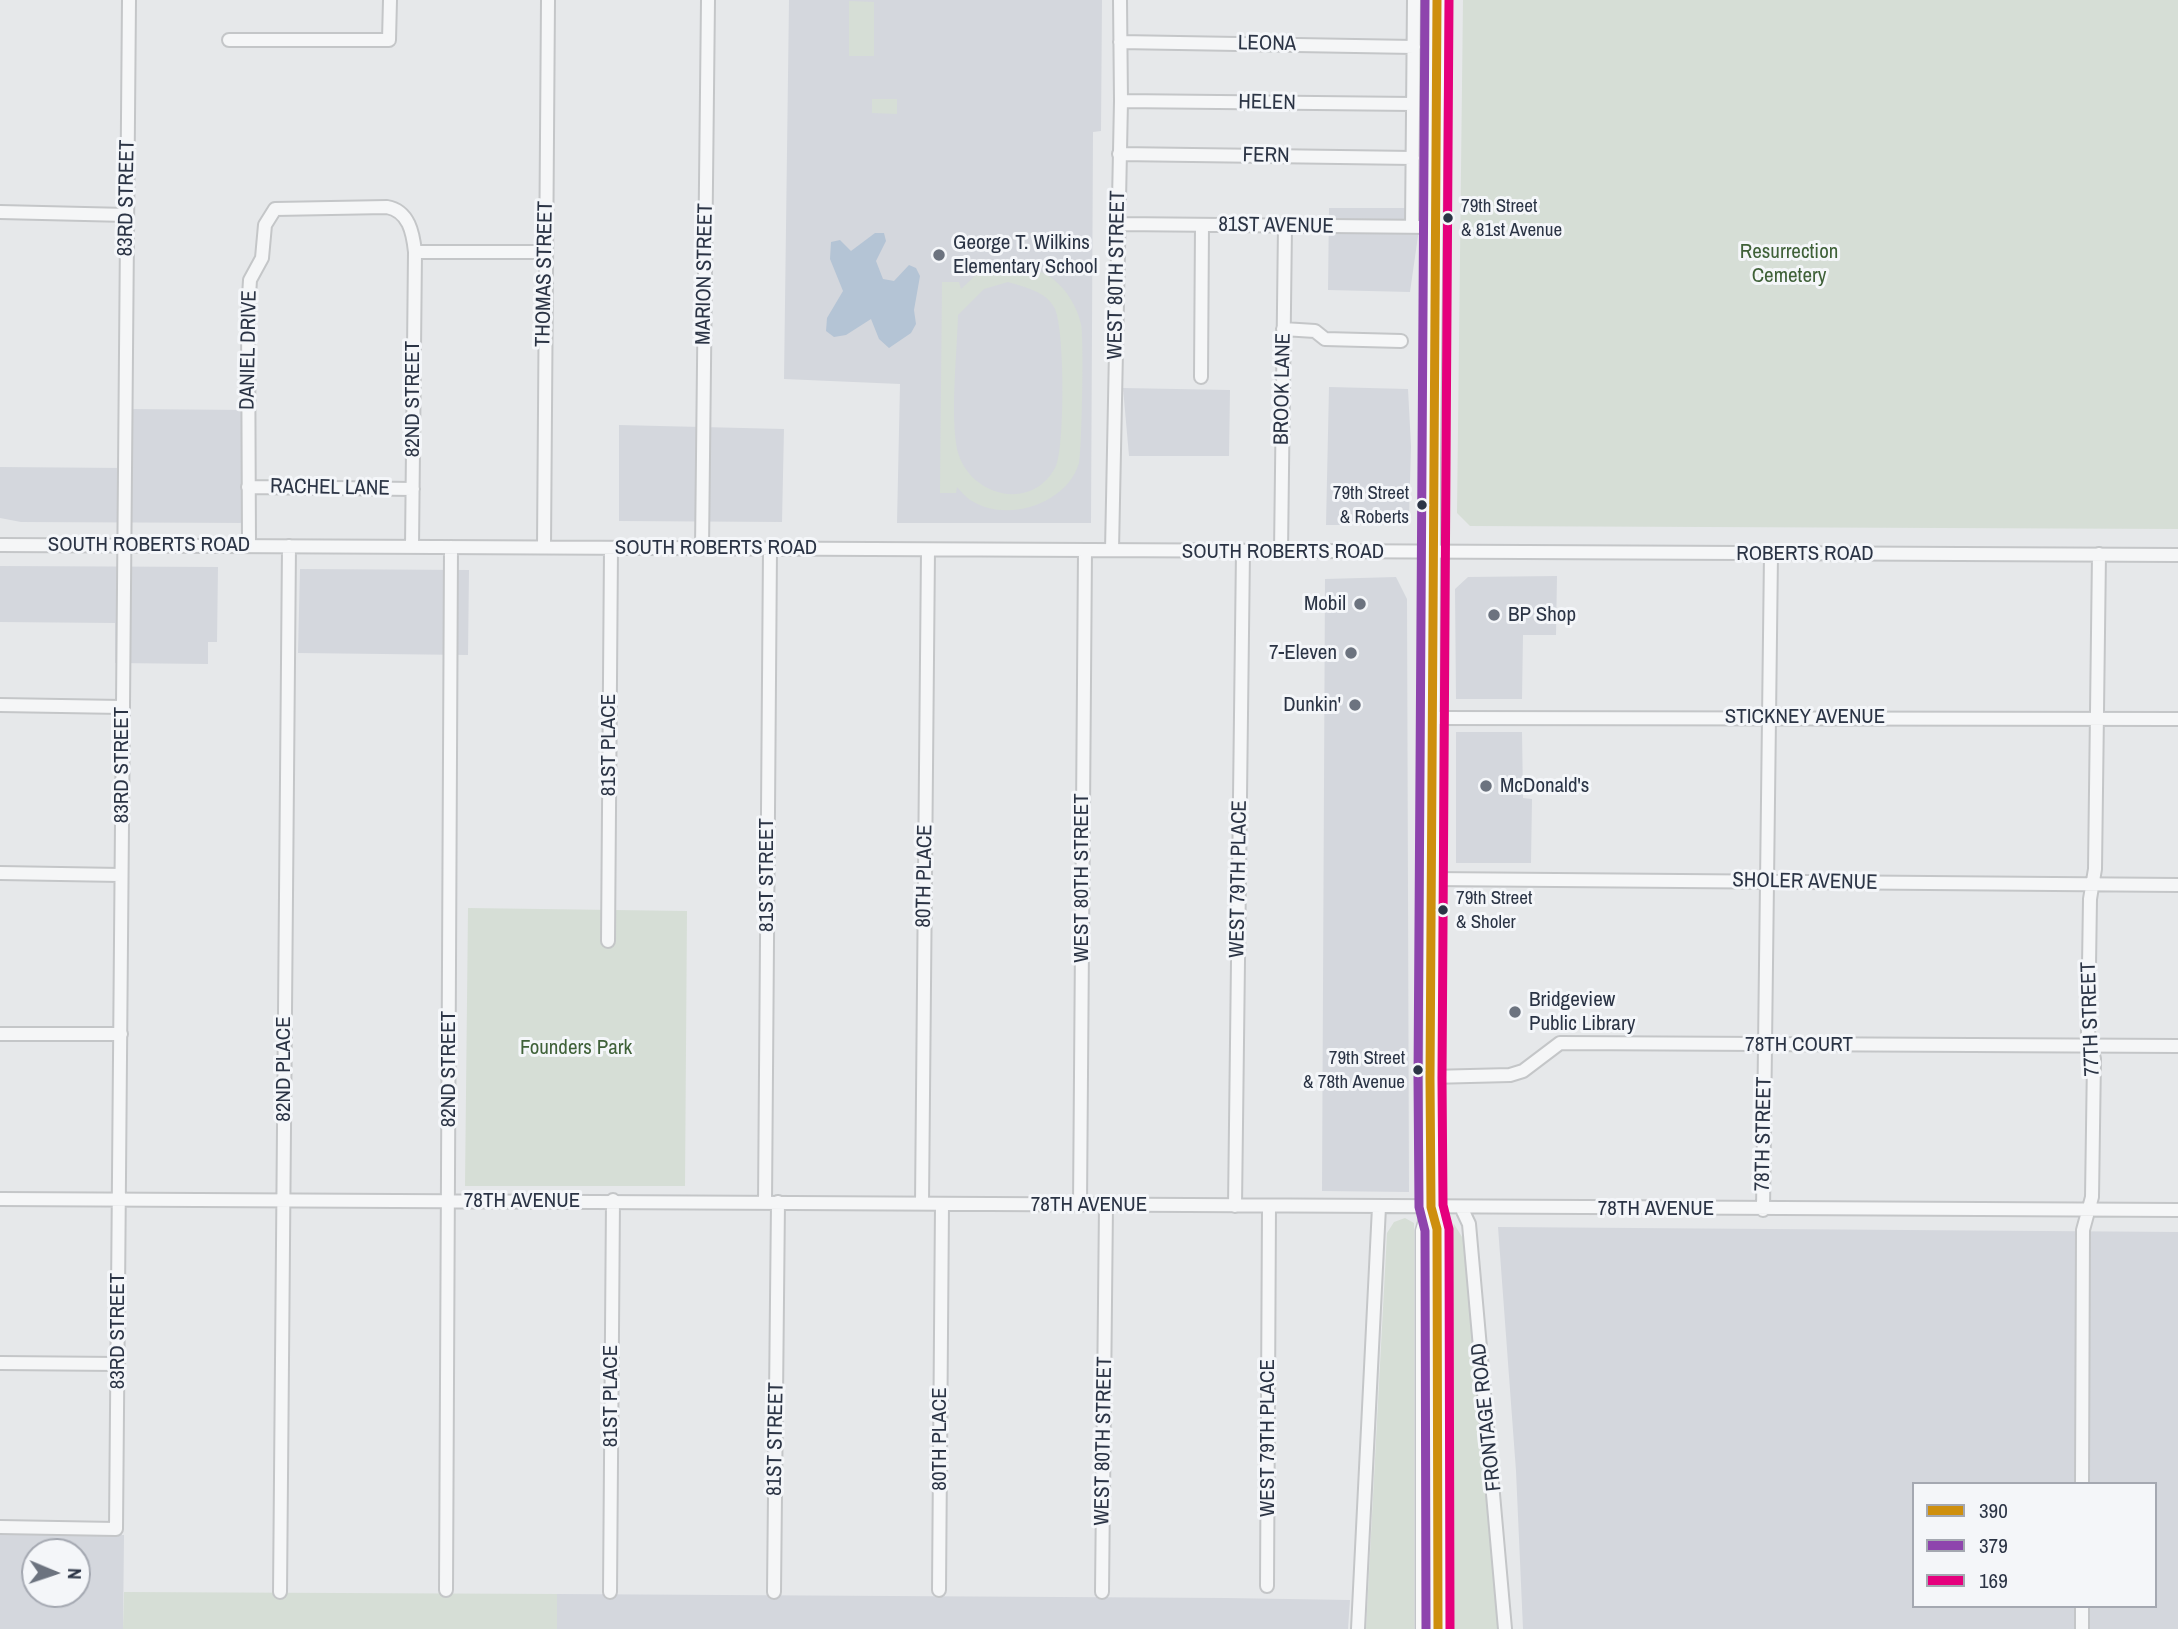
<!DOCTYPE html>
<html>
<head>
<meta charset="utf-8">
<style>
  body { margin:0 }
  #map { position:relative; width:2178px; height:1629px; overflow:hidden; background:#e6e8ea; font-family:"Archivo Narrow",sans-serif }
  canvas { display:block }
  .legend { position:absolute; left:1912px; top:1482px; width:245px; height:126px; box-sizing:border-box; background:#f4f6f9; border:2px solid #a4a8b1; margin:0; padding:9px 12px; list-style:none; font-size:21px; color:#2b3445 }
  .legend li { display:flex; align-items:center; gap:14px; height:35px }
  .legend b { width:35px; border:2px solid #a4a8b1 }
  .north { position:absolute; left:21px; top:1538px; width:70px; height:70px; box-sizing:border-box; background:#f4f6f9; border:2px solid #a4a8b1; border-radius:50%; rotate:92deg; font-size:19px; font-weight:700; line-height:28px; text-align:center; color:#2b3445 }
  .north::after { content:''; display:block; margin:auto; width:24px; height:32px; background:#6c737f; clip-path:polygon(50% 0,100% 100%,50% 72%,0 100%) }
</style>
</head>
<body>
<div id="map">
<canvas width="2178" height="1629"></canvas>
<ul class="legend">
<li><b style="height:9px;background:#ce8f0e"></b>390</li>
<li><b style="height:9px;background:#8e44ad"></b>379</li>
<li><b style="height:9px;background:#e5007d"></b>169</li>
</ul>
<div class="north">N</div>
</div>
<script>
const ctx = document.querySelector('canvas').getContext('2d');
ctx.lineJoin = 'round';
function fill(path, color) { ctx.fillStyle = color; ctx.fill(path, 'evenodd'); }
function trace(path, color, width, dash) { ctx.strokeStyle = color; ctx.lineWidth = width; ctx.lineCap = dash ? 'butt' : 'round'; ctx.setLineDash(dash || []); ctx.stroke(path); }
function drawText(font, color, halo, rows, align = 'center') {
  ctx.font = font + ' "Archivo Narrow",sans-serif'; ctx.lineWidth = 6; ctx.setLineDash([]); ctx.textBaseline = 'middle'; ctx.strokeStyle = halo; ctx.fillStyle = color; for (const [text, x, y, turn = 0] of rows) {
    ctx.save(); ctx.translate(x, y); ctx.rotate((+turn || 0) * Math.PI / 180); ctx.textAlign = isNaN(turn) ? turn : align; if (halo) ctx.strokeText(text, 0, 0); ctx.fillText(text, 0, 0); ctx.restore();
  }
}
fill(new Path2D(`
  M789 0H1102L1101 131 1093 132 1091 523H897L900 384 784 379Z
  M1329 208H1422L1410 292 1328 290Z
  M1329 387 1408 389 1411 446 1409 518 1399 525H1326Z
  M1123 388 1230 390 1229 456H1129Z
  M125 409 248 410 249 523 21 522 0 518V467L124 468Z
  M619 425 784 429 782 522 619 521Z
  M0 566 218 567 217 642H208V664L115 663V623L0 622Z
  M300 569 469 570 468 655 298 653Z
  M1557 576 1556 635H1523L1522 699H1456L1455 589 1468 577Z
  M1396 577 1407 599 1409 1192 1322 1191 1325 579Z
  M1456 732H1522L1523 798 1532 799 1531 863H1456Z
  M1498 1227 2178 1232V1629H1523L1516 1471ZM1914 1484H2155V1606H1914Z
  M0 1533 124 1535 123 1629H0ZM35 1552H77V1594H35Z
  M557 1594 1226 1598 1350 1600 1348 1629H557Z`), '#d4d7dd');
fill(new Path2D(`
  M1463 0H2178V529L1470 526 1457 513Z
  M849 1 874 2V56H849Z
  M872 99H897V114L872 113Z
  M997 264C1015 266 1038 267 1053 279 1067 290 1077 307 1081 324 1084 336 1082 451 1079 463 1067 504 1007 523 972 501 966 498 961 491 957 487L956 493H940L942 282H959L961 289 977 274ZM1008 282C1024 287 1045 291 1054 307 1065 324 1065 447 1056 466 1031 516 962 494 956 443 951 407 957 352 958 315L984 289Z
  M468 908 687 911 685 1186H465Z
  M1405 1218 1414 1223V1629H1366L1387 1233 1394 1222Z
  M1454 1224 1464 1240 1498 1629H1450L1448 1241Z
  M124 1592 557 1594V1629H123Z`), '#d6ded6');
fill(new Path2D(`
  M875 233H884L886 241 876 261 883 279 894 281 909 265 916 268 920 276 914 310 916 324 911 333 889 348 879 339 871 319 846 335 834 337 826 331 827 318 843 291 830 259 831 242 840 240 851 251Z`), '#b4c4d5');
const minor = new Path2D(`
  M229 40H389L390 0
  M1120 42 1414 47
  M1121 101 1413 104
  M1119 154 1413 158
  M0 212 127 215
  M1118 224 1434 227
  M1412 227 1414 0
  M415 252H546
  M1283 329 1315 331 1325 339 1401 341
  M1201 377 1202 225
  M248 487 413 489
  M0 545 2178 555
  M249 546 248 313 250 280 262 258 265 225 275 209 387 207C409 211 413 233 415 252L412 547
  M544 547 548 0
  M702 548 708 0
  M1112 550 1121 101 1120 0
  M1281 552 1285 226
  M0 705 122 707
  M1431 718 2178 719
  M0 873 121 875
  M1431 879 2178 885
  M608 941 611 548
  M0 1034H121
  M1430 1077 1510 1075 1523 1071 1560 1043 2178 1046
  M0 1199 2178 1210
  M765 1202 770 549
  M922 1203 928 550
  M1080 1205 1085 550
  M1235 1206 1243 551
  M1461 1207 1469 1224 1505 1629
  M1763 1210 1771 554
  M0 1363 118 1364
  M2082 1484 2083 1230 2092 1197 2094 1059 2088 1032 2090 899 2095 869 2099 554
  M0 1527 116 1529 129 0
  M1267 1586 1269 1207
  M446 1590 451 547
  M939 1590 942 1204
  M280 1592 289 546
  M610 1592 613 1200
  M774 1592 778 1202
  M1102 1592 1106 1205
  M1358 1629 1379 1207
  M2082 1629V1606`);
const major = new Path2D(`
  M1431 1207 1437 1229 1438 1629
  M1424 1629V1231L1431 1207 1432 459 1437 0`);
trace(minor, '#c4c6c8', 16);
trace(major, '#c2c5c8', 19);
trace(minor, '#f5f6f7', 12);
trace(major, '#f8f8f8', 16);
trace(new Path2D(`
  M1437 0 1430 1077 1431 1207 1437 1229 1438 1629`), '#ce8f0e', 9);
trace(new Path2D(`
  M1425 0 1418 1077 1419 1207 1425 1231 1426 1629`), '#8e44ad', 9);
trace(new Path2D(`
  M1449 0 1442 1077 1443 1205 1449 1229 1450 1629`), '#e5007d', 9);
for (const [x, y, r, color] of [
  [1448,218,6,"#2b3445"],
  [939,255,7,"#6c737f"],
  [1422,505,6,"#2b3445"],
  [1360,604,7,"#6c737f"],
  [1494,615,7,"#6c737f"],
  [1351,653,7,"#6c737f"],
  [1355,705,7,"#6c737f"],
  [1486,786,7,"#6c737f"],
  [1443,910,6,"#2b3445"],
  [1515,1012,7,"#6c737f"],
  [1418,1070,6,"#2b3445"]
]) { const dot = new Path2D(); dot.arc(x, y, r, 0, 2 * Math.PI); ctx.fillStyle = color; ctx.fill(dot); trace(dot, '#f4f6f9', 2.5); }
drawText('19px', '#2b3445', '#f4f6f9', [
  ["79th Street",1461,207],
  ["& 81st Avenue",1461,231],
  ["79th Street",1409,494,"right"],
  ["& Roberts",1409,518,"right"],
  ["79th Street",1456,899],
  ["& Sholer",1456,923],
  ["79th Street",1405,1059,"right"],
  ["& 78th Avenue",1405,1083,"right"]
], 'left');
drawText('21px', '#2b3445', '#f4f6f9', [
  ["LEONA",1267,44,1],
  ["HELEN",1267,103,1],
  ["FERN",1266,156,1],
  ["83RD STREET",127,198,-89],
  ["81ST AVENUE",1276,226,1],
  ["THOMAS STREET",545,274,-89],
  ["MARION STREET",705,274,-89],
  ["WEST 80TH STREET",1117,275,-89],
  ["DANIEL DRIVE",249,350,-89],
  ["BROOK LANE",1283,389,-89],
  ["82ND STREET",413,399,-90],
  ["RACHEL LANE",330,488,1],
  ["SOUTH ROBERTS ROAD",149,545],
  ["SOUTH ROBERTS ROAD",716,548],
  ["SOUTH ROBERTS ROAD",1283,552],
  ["ROBERTS ROAD",1805,554],
  ["STICKNEY AVENUE",1805,717],
  ["81ST PLACE",609,745,-90],
  ["83RD STREET",122,765,-90],
  ["81ST STREET",767,875,-90],
  ["80TH PLACE",925,876,-89],
  ["WEST 80TH STREET",1082,878,-90],
  ["WEST 79TH PLACE",1239,879,-89],
  ["SHOLER AVENUE",1805,882,1],
  ["77TH STREET",2091,1019,-92],
  ["78TH COURT",1799,1045],
  ["82ND PLACE",284,1069,-90],
  ["82ND STREET",449,1069,-90],
  ["78TH STREET",1764,1134,-89],
  ["78TH AVENUE",522,1201],
  ["78TH AVENUE",1089,1205],
  ["78TH AVENUE",1656,1209],
  ["83RD STREET",118,1331,-90],
  ["81ST PLACE",611,1396,-90],
  ["FRONTAGE ROAD",1487,1417,-96],
  ["WEST 79TH PLACE",1268,1438,-90],
  ["81ST STREET",776,1439,-89],
  ["80TH PLACE",940,1439,-90],
  ["WEST 80TH STREET",1104,1441,-89]
]);
drawText('21px', '#2b3445', '#f4f6f9', [
  ["George T. Wilkins",953,243],
  ["Elementary School",953,267],
  ["Mobil",1346,604,"right"],
  ["BP Shop",1508,615],
  ["7-Eleven",1337,653,"right"],
  ["Dunkin'",1341,705,"right"],
  ["McDonald's",1500,786],
  ["Bridgeview",1529,1000],
  ["Public Library",1529,1024]
], 'left');
drawText('21px', '#3f6138', '#f4f6f9', [
  ["Resurrection",1789,252],
  ["Cemetery",1789,276],
  ["Founders Park",576,1048]
]);
</script>
</body>
</html>
